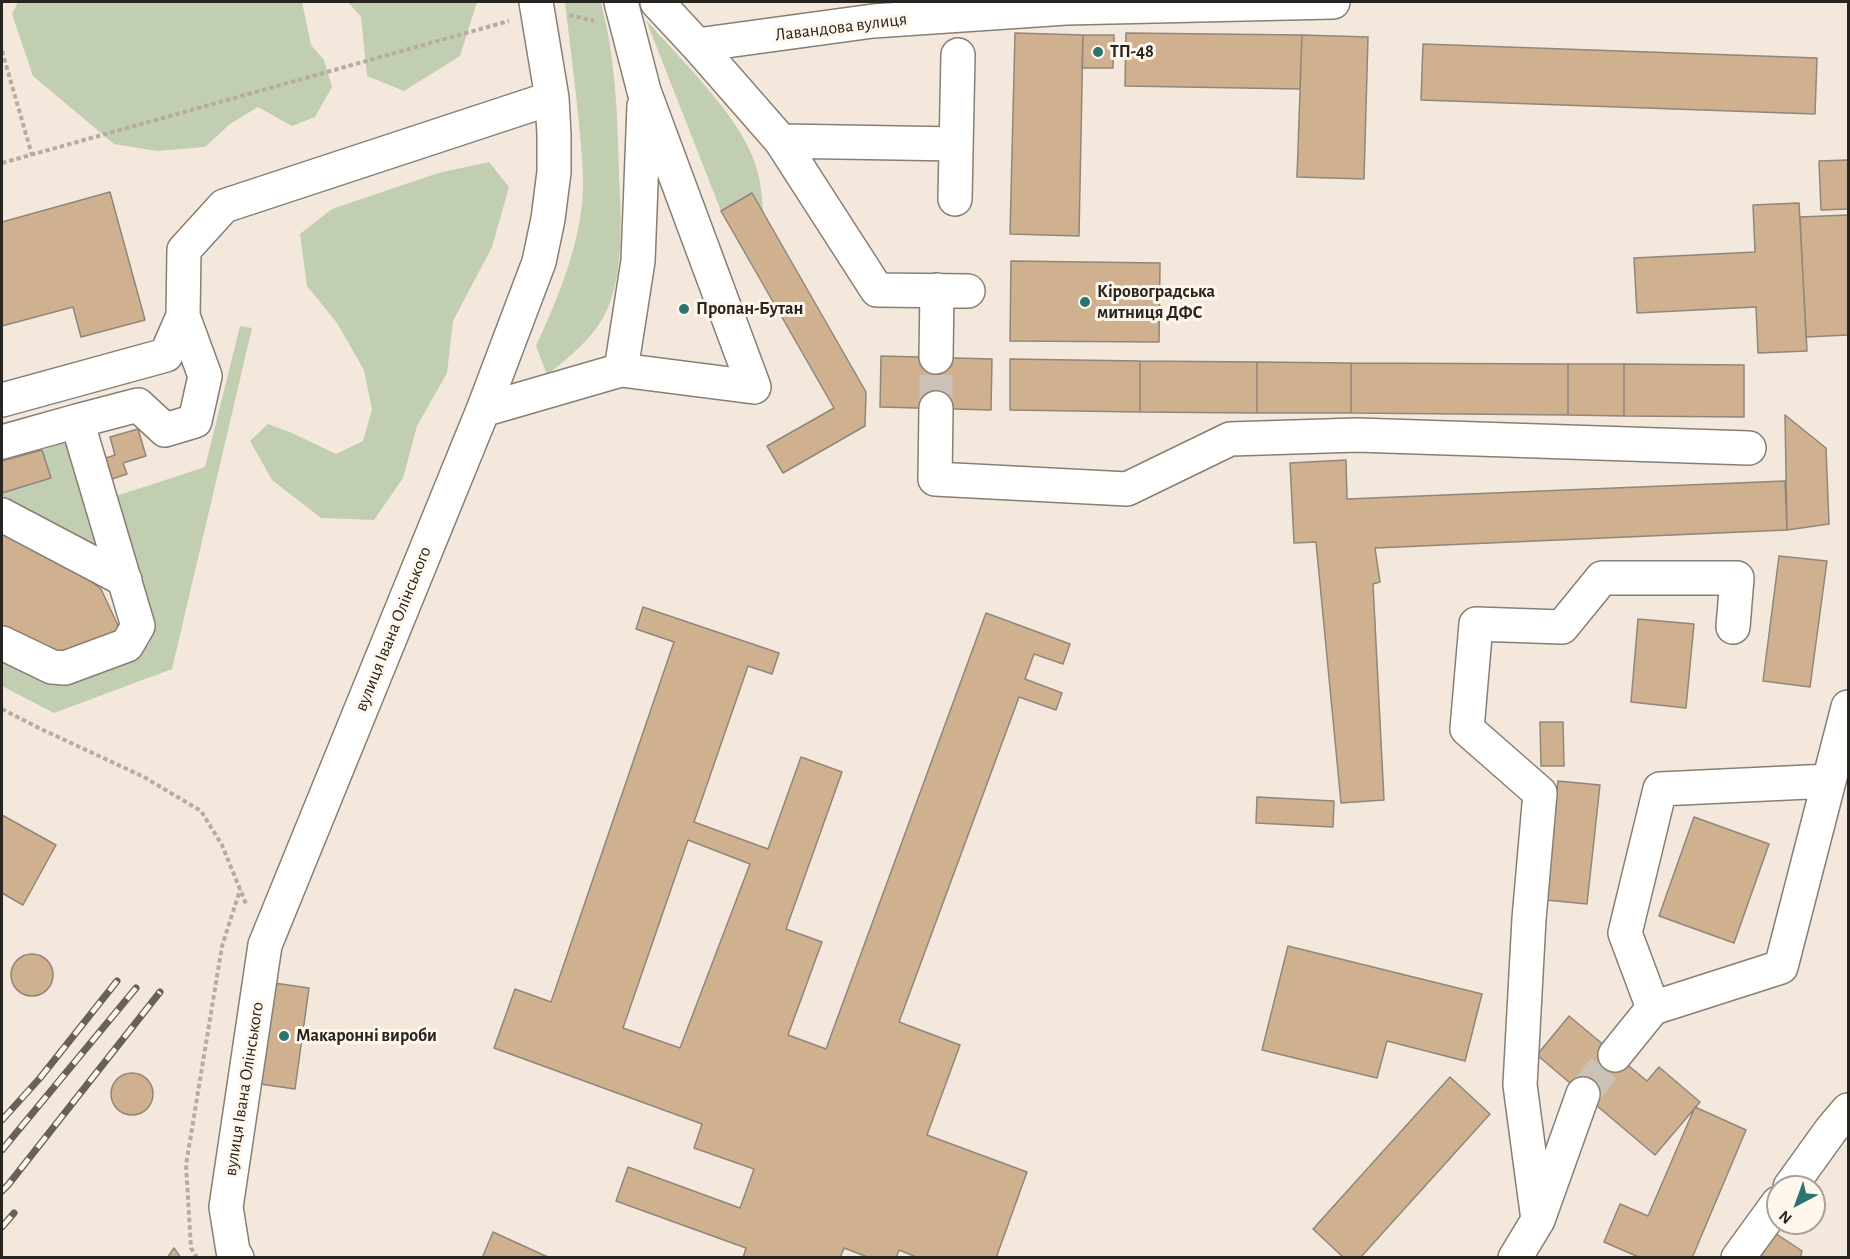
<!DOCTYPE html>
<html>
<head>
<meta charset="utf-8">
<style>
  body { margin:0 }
  #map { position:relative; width:1850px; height:1259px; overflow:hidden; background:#f4e8dc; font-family:"Alegreya Sans",sans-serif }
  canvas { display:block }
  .frame { position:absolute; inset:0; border:3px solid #282420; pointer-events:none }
  .north { position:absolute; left:1766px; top:1175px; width:60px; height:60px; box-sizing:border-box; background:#fff6ec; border:2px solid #a9a29a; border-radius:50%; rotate:221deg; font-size:16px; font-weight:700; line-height:24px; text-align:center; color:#282420 }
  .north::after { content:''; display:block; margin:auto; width:21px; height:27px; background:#2b7571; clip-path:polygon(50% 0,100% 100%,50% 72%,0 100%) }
</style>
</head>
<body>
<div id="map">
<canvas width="1850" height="1259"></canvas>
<div class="frame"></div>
<div class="north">N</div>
</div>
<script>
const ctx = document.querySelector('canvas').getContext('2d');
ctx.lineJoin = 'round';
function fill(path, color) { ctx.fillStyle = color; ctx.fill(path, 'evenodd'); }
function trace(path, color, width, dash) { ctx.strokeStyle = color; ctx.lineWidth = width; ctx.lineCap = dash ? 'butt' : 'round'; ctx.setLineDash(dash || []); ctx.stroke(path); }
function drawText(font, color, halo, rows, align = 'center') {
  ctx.font = font + ' "Alegreya Sans",sans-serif'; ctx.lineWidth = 6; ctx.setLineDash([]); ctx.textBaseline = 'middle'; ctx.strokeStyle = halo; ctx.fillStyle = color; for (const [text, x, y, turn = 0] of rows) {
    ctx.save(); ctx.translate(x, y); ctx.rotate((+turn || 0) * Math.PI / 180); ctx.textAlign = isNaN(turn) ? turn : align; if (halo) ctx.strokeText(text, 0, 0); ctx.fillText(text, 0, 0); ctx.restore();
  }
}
fill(new Path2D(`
  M18 2H302L311 45 324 60 332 87 315 117 292 126 258 107 230 124 205 147 157 151 114 144 33 76 12 14Z
  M348 2H477L460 56 404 91 367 76 361 17Z
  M565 2H601C605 21 610 41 612 60 617 98 618 137 619 175 621 218 625 277 604 316 591 340 568 358 547 375L536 346C556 302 574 260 581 212 585 186 582 159 580 134 576 90 570 46 565 2Z
  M646 20C679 58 735 111 753 158 760 175 762 193 763 212L752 193 721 211Z
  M489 162 509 187 492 247 453 321 447 373 417 426 403 478 374 520 321 518 272 480 250 441 268 424 292 433 336 454 363 441 372 409 364 370 337 323 307 286 300 234 332 209 438 173Z
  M240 326 252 328 172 669 54 713 2 686V654L142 652 149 644 152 634 113 497 205 467Z
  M69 440 104 554 2 499V493L50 479 42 450Z`), '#c2ceb1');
const building = new Path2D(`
  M1015 33 1083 35 1079 236 1010 234Z
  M1126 33 1302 35 1300 89 1125 86Z
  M1083 35H1114L1113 68H1082Z
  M1302 35 1368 37 1364 179 1297 177Z
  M1423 44 1817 58 1815 114 1421 100Z
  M1848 160V209L1821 210 1819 161Z
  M110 192 145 320 81 337 73 307 2 326V222Z
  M752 193 866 392 865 426 783 473 767 446 834 408 721 211Z
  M1799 203 1807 351 1758 353 1756 307 1637 313 1634 258 1755 252 1753 205Z
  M1848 215V335L1806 337 1800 217Z
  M1011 261 1160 263 1159 342 1010 341Z
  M881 356 992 359 991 410 880 407Z
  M1010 359 1140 361V412L1010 410Z
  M1140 361 1257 362V413L1140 412Z
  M1257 362 1351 363V413H1257Z
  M1351 363 1568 364V415L1351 413Z
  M1568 364H1624V416L1568 415Z
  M1624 364 1744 365V417L1624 416Z
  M1785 415 1826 448 1829 524 1787 530Z
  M138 429 146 456 123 463 127 474 109 480 103 459 115 455 110 437Z
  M42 450 51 478 2 493V461Z
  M1346 460 1347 499 1785 481 1787 530 1375 548 1380 582 1373 584 1384 800 1341 803 1316 542 1294 543 1290 463Z
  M2 531 68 564 101 589 121 632 58 658 2 630Z
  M1779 556 1827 561 1810 687 1763 681Z
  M643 607 779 653 772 674 748 666 694 822 768 849 801 757 842 772 786 929 822 942 788 1035 826 1049 986 613 1070 644 1063 664 1034 654 1025 679 1062 693 1056 710 1019 697 899 1022 960 1045 927 1135 1027 1172 996 1258H919L899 1250 896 1258H870L844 1248 840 1258H743L746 1248 616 1201 628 1167 740 1208 754 1169 694 1148 702 1124 494 1048 515 989 551 1002 674 642 636 629ZM688 840 750 864 680 1048 623 1028Z
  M1638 619 1694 624 1686 708 1631 702Z
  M1540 722H1563L1564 766H1541Z
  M1558 781 1600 785 1587 904 1546 900Z
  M1257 797 1334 801 1333 827 1256 823Z
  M2 815 56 845 23 905 2 893Z
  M1694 817 1769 844 1734 943 1659 916Z
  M1288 946 1482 994 1465 1061 1387 1041 1377 1078 1262 1050Z
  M11 975a21 21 0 1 1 42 0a21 21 0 1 1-42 0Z
  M274 983 309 988 295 1089 260 1084Z
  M1569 1016 1647 1081 1659 1067 1700 1102 1655 1155 1537 1055Z
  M111 1094a21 21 0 1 1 42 0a21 21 0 1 1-42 0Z
  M1450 1077 1490 1114 1360 1258H1344L1313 1229Z
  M1695 1107 1746 1130 1692 1258H1641L1604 1242 1620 1204 1648 1216Z
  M493 1232 550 1258H482Z
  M1775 1233 1802 1251 1800 1258H1760Z
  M174 1248 181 1258H167Z`);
fill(building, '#cfb18f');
trace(building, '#90867b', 1.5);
trace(new Path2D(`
  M936 408V357
  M1583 1094 1615 1055`), '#cbc1b6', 33, [33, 16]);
const minor = new Path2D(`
  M657 2 697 45 873 21 1066 8 1333 2
  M697 45 781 141 877 290 968 291
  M781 141 956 144
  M955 199 958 55
  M936 357 937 290
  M621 370 638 261 644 106
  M2 400 166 355 183 316
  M936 408 935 479 1127 489 1230 439 1357 435 1749 448
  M483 410 621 370 754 387 644 91 621 2
  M2 442 77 421
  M2 515 125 580
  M2 643 52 667 65 668 127 645 138 626 77 421 138 405 165 430 195 421 205 376 183 316 184 250 224 206 552 98
  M1653 1008 1625 933 1660 789 1829 781 1848 707
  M1615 1055 1653 1008 1781 967 1829 781
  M1790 1187 1831 1130 1848 1110
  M1538 1220 1520 1085 1529 919 1540 793 1467 729 1476 624 1562 627 1602 578H1737L1733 627
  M237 1258 233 1251 226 1207 265 945 483 410 539 262 548 219 554 172V135L552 98 536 2
  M1515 1258 1538 1220 1583 1094
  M1738 1258 1778 1203`);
trace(minor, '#887e73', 36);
trace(new Path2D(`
  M569 15 594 21
  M2 51 32 155
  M2 163 509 21
  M2 709 39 728 144 777 201 811 222 845 246 904
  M197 1258 191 1248 186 1165 222 946 240 890`), '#b5aca2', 4, [4.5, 3]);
trace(minor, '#fff', 33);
const rail = new Path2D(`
  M2 1120 40 1078 117 981
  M2 1150 136 988
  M2 1191 8 1185 160 992
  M2 1227 14 1213`);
trace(rail, '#68615b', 7);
trace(rail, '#fff6ec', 4.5, [14]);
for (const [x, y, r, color] of [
  [1098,52,6,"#2b7571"],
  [1085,302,6,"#2b7571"],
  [684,309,6,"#2b7571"],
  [284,1036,6,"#2b7571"]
]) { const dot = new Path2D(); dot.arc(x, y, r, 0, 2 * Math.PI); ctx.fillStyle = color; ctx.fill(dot); trace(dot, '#fff6ec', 2); }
drawText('18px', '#282420', '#fff6ec', [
  ["Лавандова вулиця",841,27,-7],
  ["вулиця Івана Олінського",393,629,-68],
  ["вулиця Івана Олінського",244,1089,-81]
]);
drawText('bold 18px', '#282420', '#fff6ec', [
  ["ТП-48",1110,52],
  ["Кіровоградська",1097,292],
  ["митниця ДФС",1097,313],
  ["Пропан-Бутан",696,309],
  ["Макаронні вироби",296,1036]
], 'left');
</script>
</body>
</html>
